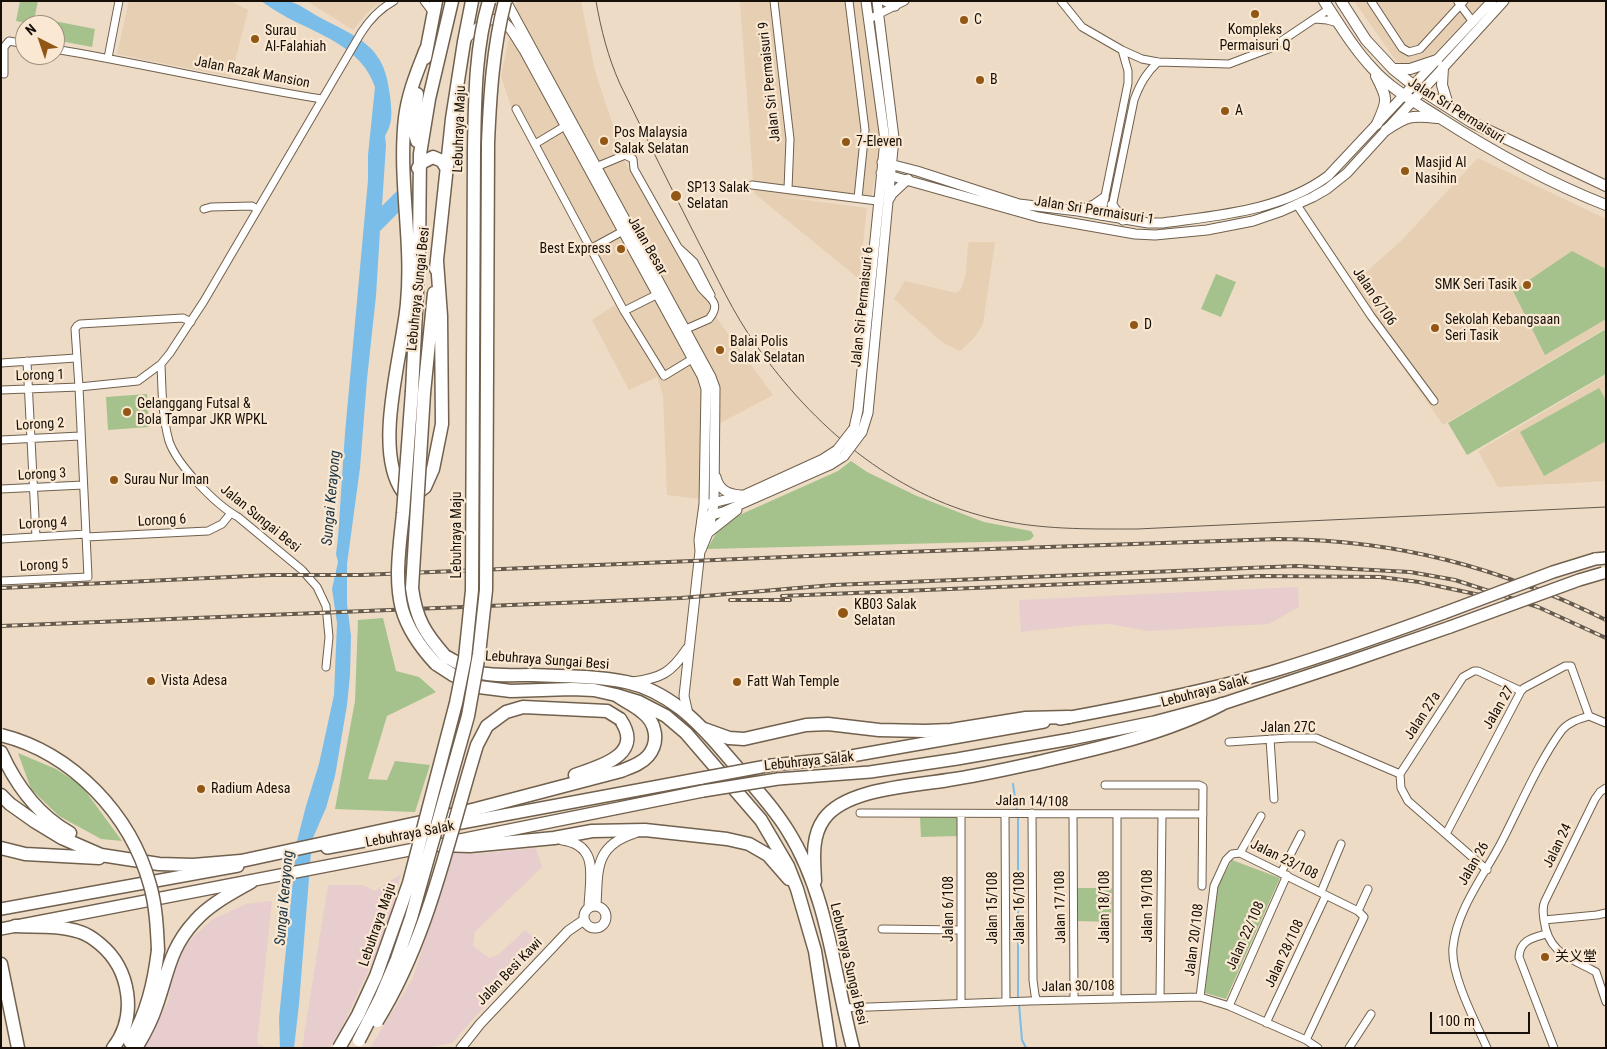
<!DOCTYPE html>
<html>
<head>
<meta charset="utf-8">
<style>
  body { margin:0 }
  #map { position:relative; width:1607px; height:1049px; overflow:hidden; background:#eddbc5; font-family:"Roboto Condensed",sans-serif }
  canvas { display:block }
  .frame { position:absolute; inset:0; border:2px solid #150f08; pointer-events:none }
  .north { position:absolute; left:15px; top:15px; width:50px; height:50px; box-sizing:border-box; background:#fae8d2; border:1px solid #9e9181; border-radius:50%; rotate:319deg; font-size:14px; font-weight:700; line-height:20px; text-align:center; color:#150f08 }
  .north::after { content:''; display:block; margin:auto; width:18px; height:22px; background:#925715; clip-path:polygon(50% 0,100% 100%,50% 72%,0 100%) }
  .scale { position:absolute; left:1430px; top:1012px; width:100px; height:22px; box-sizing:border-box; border:2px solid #150f08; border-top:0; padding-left:6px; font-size:15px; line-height:18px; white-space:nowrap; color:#150f08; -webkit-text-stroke:4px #fae8d2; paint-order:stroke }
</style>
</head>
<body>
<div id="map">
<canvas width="1607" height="1049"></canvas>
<div class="frame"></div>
<div class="north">N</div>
<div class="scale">100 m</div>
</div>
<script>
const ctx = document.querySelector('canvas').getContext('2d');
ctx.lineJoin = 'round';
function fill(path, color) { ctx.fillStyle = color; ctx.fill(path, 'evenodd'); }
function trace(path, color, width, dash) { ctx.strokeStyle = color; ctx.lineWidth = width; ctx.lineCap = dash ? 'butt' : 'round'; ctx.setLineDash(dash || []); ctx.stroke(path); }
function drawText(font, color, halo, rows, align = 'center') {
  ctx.font = font + ' "Roboto Condensed","Noto Sans SC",sans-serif'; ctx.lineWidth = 4.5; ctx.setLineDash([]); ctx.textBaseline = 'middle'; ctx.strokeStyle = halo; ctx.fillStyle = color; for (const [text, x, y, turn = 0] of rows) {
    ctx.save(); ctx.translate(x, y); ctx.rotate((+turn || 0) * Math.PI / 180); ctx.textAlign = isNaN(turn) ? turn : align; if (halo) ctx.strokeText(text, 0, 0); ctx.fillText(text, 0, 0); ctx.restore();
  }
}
fill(new Path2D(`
  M129 1H231L248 10 231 77 117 54Z
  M307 1H383L368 12 353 30Z
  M517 1H581L595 71 625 162 718 320 773 395 722 422 704 428 701 499 667 495 663 395 657 377 629 390 592 320 616 304 512 110 501 76Z
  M740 1H862L879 134 878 160 870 204 775 196 867 208 859 279 754 193Z
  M1354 1H1484L1429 59 1408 64 1397 62Z
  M1478 158 1606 219V328L1443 425 1348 288 1401 241Z
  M970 242H995L983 324 974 338 960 351 942 342 894 299 905 281 956 293 961 289 966 274 968 244Z
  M1606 375V481L1498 487 1478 451Z`), '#e6cfb3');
fill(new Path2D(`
  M1298 587 1299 607 1269 624 1147 631 1110 624 1086 625 1021 632 1019 600Z
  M536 848 542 867 475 932 473 946 489 958 498 955 525 930 541 943 452 1043 427 1048H370L413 978 453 852 474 854Z
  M401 874 384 938 341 1029 329 1048H302L328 885H362L375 891Z
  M272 901 257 1043 267 1048H140L169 1000 171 975 182 950 196 934 213 919 246 904Z`), '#e8cdce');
fill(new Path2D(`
  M20 1H38L33 25 16 21Z
  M54 21 95 29 92 47 55 40Z
  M1572 251 1606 269V319L1545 355 1513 291Z
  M1216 274 1236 282 1221 317 1201 309Z
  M1606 329V374L1467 455 1448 423Z
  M1599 388 1606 400V441L1544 476 1520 432Z
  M147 394 149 427 108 430 106 397Z
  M851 461 867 472 917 496 963 514 984 522 1031 531 1034 536 1030 540 1024 541 707 549 720 527 735 517 838 471Z
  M383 618 396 671 419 677 436 692 387 716 368 779 387 780 395 761 430 765 415 812 335 809 355 701 358 620Z
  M18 753 56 769 81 785 122 841 101 839 59 816 31 789Z
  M920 817H958L959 836 921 837Z
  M1232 860 1280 878 1226 999 1205 993 1217 888Z
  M1076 888H1112L1111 922 1076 921Z`), '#a6c28c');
fill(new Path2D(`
  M261 1C270 1 280 0 288 1 298 3 310 12 319 17 360 39 385 45 390 96 392 114 393 122 385 136L386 145 382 206 400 188 403 208 380 231 376 296 367 379 360 468 347 564V604L351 636 350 675 347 705 335 776 326 808 312 840 299 1004 294 1048H280L279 1018 297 841 306 806 319 764 334 695 337 623 332 589 338 562 336 554 338 538 345 433 368 180V155L375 87C362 48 321 35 288 18 279 13 270 7 261 1Z`), '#7abde9');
trace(new Path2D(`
  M1013 784 1017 812
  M1018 816V999
  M1019 1004 1022 1040 1026 1048`), '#7abde9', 2);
const minor = new Path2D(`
  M424 1 433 13
  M774 1 790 139 788 189
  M849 1 865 130 858 198
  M1061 1 1082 27 1122 50 1142 59 1158 62 1229 64 1271 48 1329 9
  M1371 1 1402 48 1409 52 1420 49 1464 1
  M1458 2 1473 22
  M869 19 905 1
  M1315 19 1327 20 1338 23
  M55 49C144 64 233 85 322 99
  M108 58 119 1
  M4 74V47L9 41 25 44
  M516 109 624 311 664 376 692 359
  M535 144 565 126
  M596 167 625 155 633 159 634 169 701 288C710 299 722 303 709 319L686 329
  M752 185 877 201
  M1297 205 1371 316 1434 401
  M204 209 211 207 252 206 257 209
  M1101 216 1128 83V71L1122 50
  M1110 217 1134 100C1140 84 1146 73 1158 62
  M590 249 623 231
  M680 249 694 262 711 295
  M624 311 658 294
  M27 361 36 537
  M1 363 76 358
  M161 364C162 390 162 416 169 441 177 465 216 505 238 517L302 570 317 587 326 606 329 637 326 667
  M1 390 79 387 138 381 161 364 170 353 204 301 361 33C370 19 379 9 394 1
  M1 440 80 436
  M1 489 83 485
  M86 537 208 531 222 524 231 513
  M1 539 86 534
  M1 581 88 577 79 387 75 329 77 326 80 324 183 318 191 322
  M1589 716 1606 723
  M1270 739 1274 799
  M1229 742 1288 738H1316L1400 774
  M1400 774 1463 677 1474 671H1478L1521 691
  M1400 774 1401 788 1408 801 1487 870
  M1105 785H1199L1203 787 1202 886
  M1606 788 1600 792 1595 799 1545 901C1542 907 1543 913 1544 920 1548 953 1570 958 1596 972L1606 1002
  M860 813 1203 814
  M1032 813 1033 980 1035 995 1037 1001
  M961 814V1003
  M1005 814 1006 1002
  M1073 815 1074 1000
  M1117 815V999
  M1446 834 1521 691 1524 688 1565 666H1571L1589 716
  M1240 853 1261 816
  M1281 873 1301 834
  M1321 892 1341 844
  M1358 911 1368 889
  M1544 920 1597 915 1606 913
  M882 929 961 930
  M1546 934C1532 938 1520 940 1519 957L1554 1048
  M1200 997 1214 886 1226 860 1232 854 1240 853 1358 911 1364 917 1306 1040
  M1160 998 1162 814
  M1229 1006 1287 875
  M843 1008 1029 1001 1200 997 1229 1006 1306 1040 1318 1048
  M1266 1023 1326 895
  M1349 1048 1371 1014
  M1487 1048C1476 1023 1450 974 1453 947 1457 909 1485 874 1502 841 1520 806 1539 761 1562 730 1569 722 1579 719 1589 716`);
const tertiary = new Path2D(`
  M506 1 711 377 715 388 714 504 708 533 701 550
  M885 1 895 6
  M464 41C473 31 491 11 505 23 513 30 518 42 524 50L702 376 706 389 704 504 699 540 700 551 684 696 688 714
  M882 162 917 171 1019 204 1078 211 1148 223H1163C1219 215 1281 211 1328 176L1492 1
  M881 173 1038 217 1135 234 1155 235 1207 230 1253 221 1282 211 1313 197 1327 189 1347 173 1504 1
  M888 201 892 194 908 179
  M1112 205 1123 220
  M1081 210 1094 205 1104 198
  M854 428 858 410 885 140 866 1
  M862 432 868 413 894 138 877 1
  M716 477C719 490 728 494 741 495
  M709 504 744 495 823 459 837 450
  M708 516 723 512 830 465 844 456
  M708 533 737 510
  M633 682C661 678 671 673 687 649
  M562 840C600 845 590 878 589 907
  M596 906C598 870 594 846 635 833
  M584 917a11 11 0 1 1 22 0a11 11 0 1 1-22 0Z
  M461 1048 480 1024 568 931 584 920`);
const secondary = new Path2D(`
  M1324 1C1339 24 1354 49 1373 69 1392 90 1417 103 1440 118 1493 152 1547 182 1606 205
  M1341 1 1366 40 1393 69 1413 85 1471 122 1606 186
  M1443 67 1442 85 1449 108
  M1393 69H1410L1437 60
  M1376 76C1388 99 1388 100 1377 124
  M1386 130C1407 116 1411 115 1437 118`);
const trunk = new Path2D(`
  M1595 559 1606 558
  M1060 719C1131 706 1202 692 1271 672 1330 654 1387 634 1444 613
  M772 765 840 758 1044 722
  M778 779 870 772 957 759 1071 739 1154 722 1222 704 1349 662 1450 627
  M450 842 703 791
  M327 848 702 778
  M1 909 238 866
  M1 929 425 847`);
const motorway = new Path2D(`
  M426 49C417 72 408 93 405 118 398 180 413 241 407 303 403 352 372 450 403 492L415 495 425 487 433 469 442 424 441 316 437 261
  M425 58 436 1
  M417 94 414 130 417 141
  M418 168 423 162 433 157 442 161 447 169
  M436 269 452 119 464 42 472 1
  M412 391 419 251 420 154 429 99 452 1
  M424 393 434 293
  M445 656C457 662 473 673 487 674 501 676 517 675 532 675 564 676 595 676 626 682 668 691 697 721 723 751 745 777 770 802 788 831 828 895 834 975 853 1048
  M436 664 453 675 479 687 511 691 572 689 594 690 616 695 639 702 666 716 686 733 761 820 788 866 797 889 815 951 830 1048
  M704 729 729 738 744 739 806 725 828 724 879 730 925 731 951 730 1026 718 1069 717
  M1 752C16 785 38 815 70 833
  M575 775C600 766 645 755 620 719
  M1 795 10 804 34 821 62 838 101 855 159 864 193 865 241 861 417 823 476 809 621 771C631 767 641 764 648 756 660 742 656 722 642 712 634 705 624 701 616 695
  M439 845 470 846 554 838 592 831 645 830 727 839 749 844 768 855 789 879
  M1 848 25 854 99 858
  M815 881C814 860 811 837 824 819 846 788 914 786 948 780 976 776 1003 770 1030 764 1095 749 1163 735 1222 704
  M15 926C36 927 59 925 80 932 87 934 94 939 100 944 130 969 138 1016 113 1048
  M1 964 18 1048
  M130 1042C147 1013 154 983 158 950
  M136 1048C144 1035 151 1022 156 1007 168 974 169 949 195 921 210 904 232 893 251 882`);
trace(minor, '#70604d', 9);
trace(tertiary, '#70604d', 11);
trace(secondary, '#70604d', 12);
trace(trunk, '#70604d', 14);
trace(motorway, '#70604d', 15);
trace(minor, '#fff', 7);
trace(tertiary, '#fff', 9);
trace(secondary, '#fff', 10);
trace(trunk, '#fff', 11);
trace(motorway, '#fff', 12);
trace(new Path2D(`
  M596 1C601 30 608 57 620 84 646 137 672 190 699 243 717 277 733 313 756 345 813 426 892 494 990 518 1039 530 1088 529 1137 529L1606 507`), '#645a4d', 1);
const rail = new Path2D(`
  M1 588 271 575H361L904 552 1278 539C1398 540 1499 567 1606 620
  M782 596 1261 576 1380 577 1419 582 1480 595
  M730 600H790
  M1 626 681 598 833 585 1297 566 1410 572 1455 580 1538 607 1606 638`);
trace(rail, '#645a4d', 4);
trace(rail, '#fae8d2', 2, [5.5]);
const tertiaryBridge = new Path2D(`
  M837 450 854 428
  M844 456 862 432`);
const trunkBridge = new Path2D(`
  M1444 613 1553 572 1595 559
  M1450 627 1579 580 1603 573
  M702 778 772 765
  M703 791 778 779`);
const motorwayBridge = new Path2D(`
  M412 391C409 432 406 472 403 513 400 544 394 579 402 609 408 630 421 648 436 664
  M424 393 412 588C416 619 425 633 445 656
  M1 735C73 753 131 815 150 885 156 906 157 928 158 950
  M377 1021C429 937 448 839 477 745L487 726 506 712 523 707 607 711 620 719
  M359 1040 380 999 397 959 411 918 468 716 479 654 486 590 488 143C490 95 493 48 505 1
  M339 1048 358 1015 376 976 409 883 456 703 465 658 472 590 474 149C475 100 475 48 489 1`);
trace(tertiaryBridge, '#70604d', 11, []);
trace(trunkBridge, '#70604d', 14, []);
trace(motorwayBridge, '#70604d', 15, []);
trace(tertiaryBridge, '#fff', 9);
trace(trunkBridge, '#fff', 11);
trace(motorwayBridge, '#fff', 12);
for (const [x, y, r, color] of [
  [1255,14,5,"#925715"],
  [964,20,5,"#925715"],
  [255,39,5,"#925715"],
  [980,80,5,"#925715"],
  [1225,111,5,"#925715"],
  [604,141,5,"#925715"],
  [846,142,5,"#925715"],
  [1405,171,5,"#925715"],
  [676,196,6,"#925715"],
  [621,249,5,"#925715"],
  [1527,285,5,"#925715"],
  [1134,325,5,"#925715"],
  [1435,328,5,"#925715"],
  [720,350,5,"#925715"],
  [127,412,5,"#925715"],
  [114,480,5,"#925715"],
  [843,613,6,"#925715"],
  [151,681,5,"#925715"],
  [737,682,5,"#925715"],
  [201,789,5,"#925715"],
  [1545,957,5,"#925715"]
]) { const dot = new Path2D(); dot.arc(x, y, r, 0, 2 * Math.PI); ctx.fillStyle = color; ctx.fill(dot); trace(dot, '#fae8d2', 2); }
drawText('14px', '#150f08', '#fae8d2', [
  ["C",974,20],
  ["Kompleks",1255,30,"center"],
  ["Permaisuri Q",1255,46,"center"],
  ["Surau",265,31],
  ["Al-Falahiah",265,47],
  ["B",990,80],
  ["A",1235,111],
  ["Pos Malaysia",614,133],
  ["Salak Selatan",614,149],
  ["7-Eleven",856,142],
  ["Masjid Al",1415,163],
  ["Nasihin",1415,179],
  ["SP13 Salak",687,188],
  ["Selatan",687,204],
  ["Best Express",611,249,"right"],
  ["SMK Seri Tasik",1517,285,"right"],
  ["Sekolah Kebangsaan",1445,320],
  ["Seri Tasik",1445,336],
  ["D",1144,325],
  ["Balai Polis",730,342],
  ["Salak Selatan",730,358],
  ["Gelanggang Futsal &",137,404],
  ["Bola Tampar JKR WPKL",137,420],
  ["Surau Nur Iman",124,480],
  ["KB03 Salak",854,605],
  ["Selatan",854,621],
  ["Vista Adesa",161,681],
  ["Fatt Wah Temple",747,682],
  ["Radium Adesa",211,789],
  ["关义堂",1555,957]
], 'left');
drawText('14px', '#150f08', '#fae8d2', [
  ["Jalan Razak Mansion",252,73,11],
  ["Jalan Sri Permaisuri 9",770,82,-96],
  ["Jalan Sri Permaisuri",1456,111,32],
  ["Lebuhraya Maju",460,129,-88],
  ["Jalan Sri Permaisuri 1",1094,211,9],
  ["Jalan Besar",647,246,60],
  ["Lebuhraya Sungai Besi",419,289,-84],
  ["Jalan 6/106",1374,297,56],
  ["Jalan Sri Permaisuri 6",863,307,-84],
  ["Lorong 1",40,376,-2],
  ["Lorong 2",40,425,-3],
  ["Lorong 3",42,475,-3],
  ["Jalan Sungai Besi",260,519,39],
  ["Lorong 6",162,521,-3],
  ["Lorong 4",43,524,-3],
  ["Lebuhraya Maju",457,535,-90],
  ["Lorong 5",44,566,-3],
  ["Lebuhraya Sungai Besi",547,661,4],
  ["Lebuhraya Salak",1205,692,-15],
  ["Jalan 27",1499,708,-60],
  ["Jalan 27a",1423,716,-57],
  ["Jalan 27C",1288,728],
  ["Lebuhraya Salak",809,762,-6],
  ["Jalan 14/108",1032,802,1],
  ["Lebuhraya Salak",410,835,-11],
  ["Jalan 24",1558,846,-64],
  ["Jalan 23/108",1284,860,26],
  ["Jalan 26",1474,864,-60],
  ["Jalan 19/108",1148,906,-90],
  ["Jalan 17/108",1061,907,-91],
  ["Jalan 18/108",1105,907,-90],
  ["Jalan 15/108",993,908,-90],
  ["Jalan 16/108",1020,908,-90],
  ["Jalan 6/108",949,909,-90],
  ["Lebuhraya Maju",378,925,-71],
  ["Jalan 22/108",1246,936,-66],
  ["Jalan 20/108",1195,940,-83],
  ["Jalan 28/108",1285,954,-65],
  ["Lebuhraya Sungai Besi",848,964,77],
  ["Jalan Besi Kawi",510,972,-46],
  ["Jalan 30/108",1078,987,-1]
]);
drawText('italic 15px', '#153346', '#fae8d2', [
  ["Sungai Kerayong",332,498,-85],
  ["Sungai Kerayong",285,898,-85]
]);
</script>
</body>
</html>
